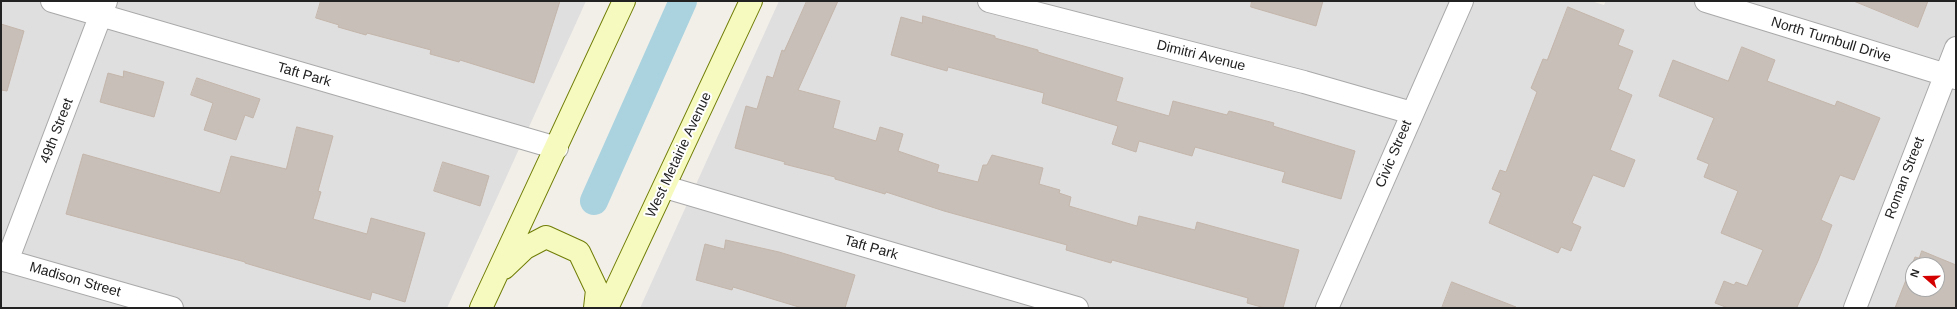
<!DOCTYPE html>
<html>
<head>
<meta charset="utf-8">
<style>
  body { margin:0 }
  #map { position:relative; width:1957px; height:309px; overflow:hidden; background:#f2efe9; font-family:Helvetica,sans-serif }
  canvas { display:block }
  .frame { position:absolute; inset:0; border:2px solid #222; pointer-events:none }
  .north { position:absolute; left:1905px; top:257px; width:40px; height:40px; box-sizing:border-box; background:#fff; border:1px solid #a7a7a7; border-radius:50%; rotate:290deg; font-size:11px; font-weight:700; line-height:16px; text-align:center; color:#222 }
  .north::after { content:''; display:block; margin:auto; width:14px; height:18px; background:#d40000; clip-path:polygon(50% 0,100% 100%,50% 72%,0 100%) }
</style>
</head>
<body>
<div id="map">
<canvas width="1957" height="309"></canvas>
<div class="frame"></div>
<div class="north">N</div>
</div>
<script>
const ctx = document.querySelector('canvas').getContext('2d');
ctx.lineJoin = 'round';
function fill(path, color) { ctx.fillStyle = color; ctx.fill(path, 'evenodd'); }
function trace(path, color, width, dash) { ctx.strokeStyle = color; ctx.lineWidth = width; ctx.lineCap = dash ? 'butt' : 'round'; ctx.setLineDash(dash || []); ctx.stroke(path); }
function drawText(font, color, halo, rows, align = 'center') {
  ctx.font = font + ' Helvetica,sans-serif'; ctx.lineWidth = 4; ctx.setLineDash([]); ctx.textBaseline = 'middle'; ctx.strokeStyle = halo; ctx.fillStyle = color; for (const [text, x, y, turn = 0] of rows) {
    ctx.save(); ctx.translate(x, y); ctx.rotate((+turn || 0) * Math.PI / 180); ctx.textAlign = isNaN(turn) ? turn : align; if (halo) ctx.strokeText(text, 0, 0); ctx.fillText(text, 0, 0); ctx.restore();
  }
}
fill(new Path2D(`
  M1 1H586L447 308H1Z
  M779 1H1591L1604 5 1606 1H1956V308H640ZM1913 265H1937V289H1913Z`), '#e0dfdf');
trace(new Path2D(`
  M594 201 683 1`), '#aad3df', 28);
const building = new Path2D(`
  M321 1H560L534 83 460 60 459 62 430 54 431 50 367 33 366 35 338 27 339 25 316 18Z
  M807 1H838L798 90 840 101 833 128 876 141 880 127 903 134 898 151 939 165 937 172 978 182 983 165H987L992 155 1043 168 1039 184 1060 190 1059 193 1071 197 1069 206 1137 226 1139 216 1195 230 1197 222 1299 250 1283 308H1265L1247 303 1248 298 1112 260 1111 263 1066 250 1067 245 944 211 886 192 885 194 835 179V177L784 164 785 162 735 148 746 106 757 109 767 76 773 78 782 50 784 51Z
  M1252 1H1323L1316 26 1251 7Z
  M1854 1H1928L1918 27Z
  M1568 7 1624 30 1618 45 1633 51 1618 89 1632 95 1610 150 1635 160 1624 187 1593 175 1572 223 1581 227 1571 251 1561 247 1558 253 1489 223 1501 193 1492 189 1500 170 1506 172 1537 92 1531 88 1543 59 1547 60Z
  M923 16 995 36V38L1038 50V52L1123 78 1116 101 1169 116 1173 101 1227 115 1229 111 1274 123 1273 126 1355 151 1341 199 1282 182 1285 172 1195 147 1192 156 1139 141 1136 152 1112 144 1118 126 1042 103 1044 93 948 67 947 71 891 55 901 17 922 23Z
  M1 24 24 31 7 91 1 90Z
  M1742 47 1775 60 1767 81 1835 106 1837 101 1880 118 1854 180 1840 175 1821 220 1832 225 1818 261 1797 307 1798 308H1728L1715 303 1724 281 1734 285 1736 282 1747 286 1763 250 1721 233 1738 191 1704 177 1709 164 1697 159 1714 118 1659 96 1673 60 1728 81Z
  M124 71 164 82 154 117 100 102 108 73 123 77Z
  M197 78 260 99 253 118 245 115 236 140 204 130 213 103 191 95Z
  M297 127 333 136 318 191 321 192 313 219 367 234 371 218 425 233 405 302 372 292 370 300 245 263V262L66 214 83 154 220 193 231 156 286 169Z
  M443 162 489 176 480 206 434 191Z
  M726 240 779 252 855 275 845 308H802L733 287 732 290 696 280 705 244 724 249Z
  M1922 251 1956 265V308H1895L1915 257 1919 258ZM1913 265H1937V289H1913Z
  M1452 282 1516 307 1515 308H1442Z`);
fill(building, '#c7bfb8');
trace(building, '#c4b6ab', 1);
const minor = new Path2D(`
  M52 1 557 148
  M989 1 1304 82 1412 113
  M1706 1 1956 78
  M665 187 1077 308
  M1 259 172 308
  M7 261 106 1
  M1327 308 1462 1
  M1855 308 1956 48`);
const secondary = new Path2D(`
  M504 268 525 248 546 237 579 252 597 290 595 308
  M481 308 624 1
  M607 308 751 1`);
trace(minor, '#a9a9a9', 24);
trace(secondary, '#707d05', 24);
trace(minor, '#fff', 22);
trace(secondary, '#f7fabf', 22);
drawText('14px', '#222', '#fff', [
  ["North Turnbull Drive",1831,40,17],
  ["Dimitri Avenue",1201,56,14],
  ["Taft Park",304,75,16],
  ["49th Street",57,131,-69],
  ["Civic Street",1394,154,-67],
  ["West Metairie Avenue",679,155,-65],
  ["Roman Street",1905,178,-69],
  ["Taft Park",871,248,16],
  ["Madison Street",75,280,16]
]);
</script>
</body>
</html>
